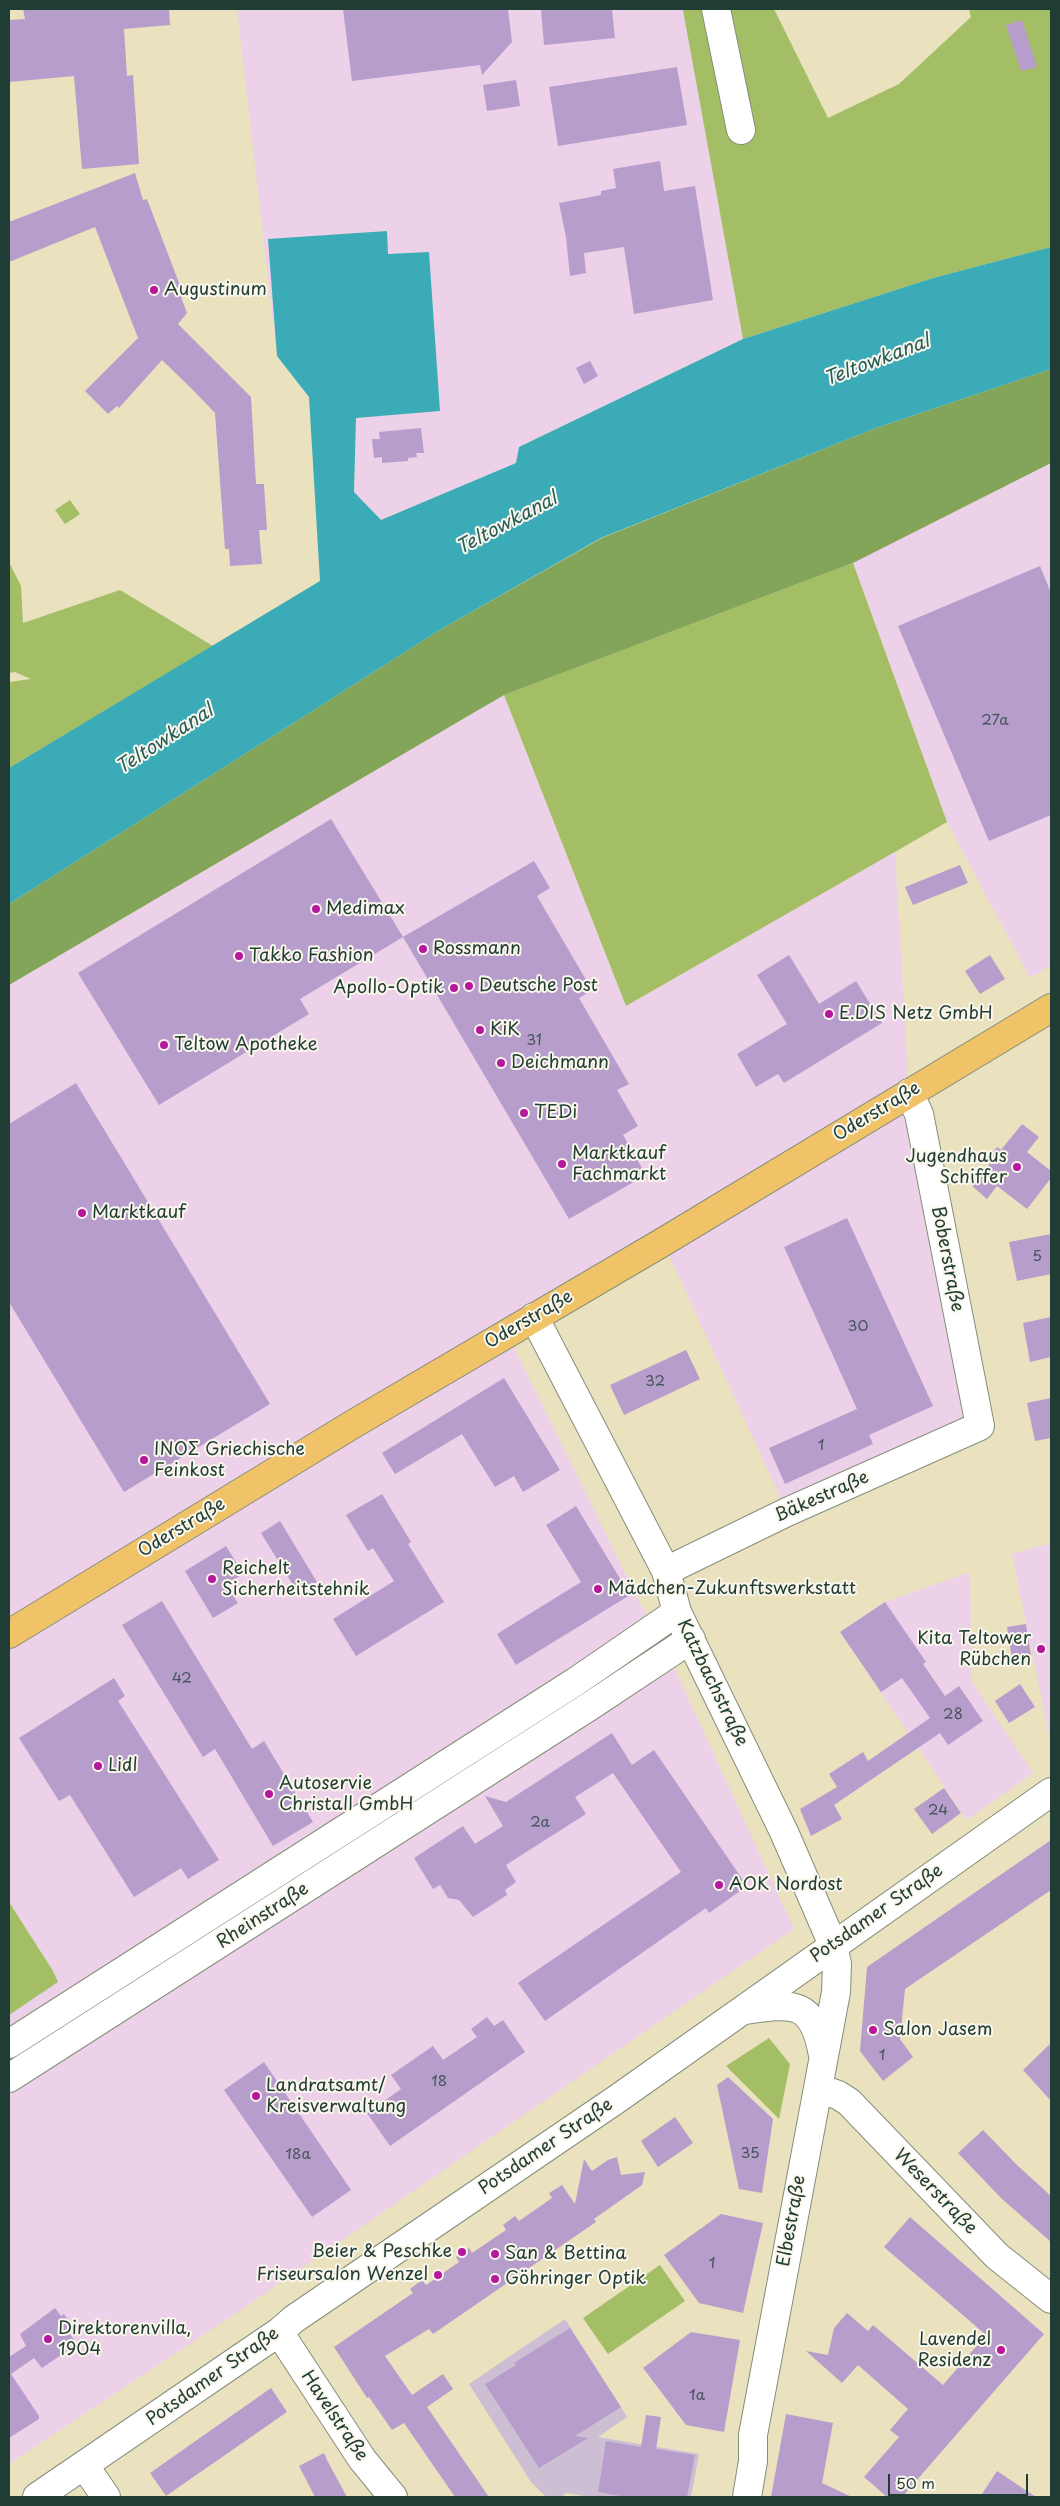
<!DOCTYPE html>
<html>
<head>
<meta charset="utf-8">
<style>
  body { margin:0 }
  #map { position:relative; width:1060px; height:2506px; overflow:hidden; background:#eae1bf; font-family:"Playpen Sans",sans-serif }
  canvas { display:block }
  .frame { position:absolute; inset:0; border:10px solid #1f3d34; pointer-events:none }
  .scale { position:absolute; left:888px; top:2474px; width:140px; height:22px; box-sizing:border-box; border:2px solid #1f3d34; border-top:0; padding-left:6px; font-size:15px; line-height:18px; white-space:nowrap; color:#1f3d34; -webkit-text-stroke:4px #fbf7ec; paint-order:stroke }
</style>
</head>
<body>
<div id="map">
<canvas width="1060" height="2506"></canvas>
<div class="frame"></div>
<div class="scale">50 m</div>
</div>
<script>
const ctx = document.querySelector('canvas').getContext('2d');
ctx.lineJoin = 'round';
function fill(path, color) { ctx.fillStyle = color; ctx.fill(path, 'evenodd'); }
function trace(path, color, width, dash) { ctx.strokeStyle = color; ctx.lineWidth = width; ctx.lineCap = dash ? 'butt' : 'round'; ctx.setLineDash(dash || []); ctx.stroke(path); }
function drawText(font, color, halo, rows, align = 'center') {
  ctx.font = font + ' "Playpen Sans",sans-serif'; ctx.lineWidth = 4; ctx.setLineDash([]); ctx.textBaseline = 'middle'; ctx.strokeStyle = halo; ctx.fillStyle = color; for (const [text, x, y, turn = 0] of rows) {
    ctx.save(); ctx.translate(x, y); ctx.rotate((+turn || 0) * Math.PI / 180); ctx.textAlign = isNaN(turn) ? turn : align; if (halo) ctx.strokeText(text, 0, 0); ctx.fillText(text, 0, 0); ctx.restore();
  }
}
fill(new Path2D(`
  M237 9H683L743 339 519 447 516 463 381 520 354 492 356 418 429 252 388 254 387 231 269 239 277 356Z
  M1051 463V965L1030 978 947 822 853 563Z
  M504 695 626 1006 895 852 909 1093 980 1426 787 1512 663 1242 507 1333 641 1605 661 1639 794 1929 232 2316 9 2464V985Z
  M1051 1543V1744L1012 1554Z
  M970 1572 972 1682 1033 1773 967 1820 840 1632 885 1602Z`), '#edd1e9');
fill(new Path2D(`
  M565 2319 627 2417 598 2437 699 2454 691 2497H590L566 2493 561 2497H546L531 2482 469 2384Z`), '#ccbfd4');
fill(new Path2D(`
  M774 9 828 118 899 84 971 17 969 9H1051V247L933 278 743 339 683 10Z
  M70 500 80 514 65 524 55 510Z
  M9 562 21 586 23 623 120 590 213 646 9 768V682L31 679 15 672 9 673Z
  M853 563 947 822 626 1006 504 695Z
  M9 1902 53 1971 58 1982 9 2015Z
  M769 2038 790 2064 779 2119 726 2066Z
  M660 2265 685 2301 608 2354 583 2318Z`), '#a3be65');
fill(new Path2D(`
  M1051 369V463L853 563 504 695 9 985V904L438 631 602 538 876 428Z`), '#82a55a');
fill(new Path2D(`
  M387 231 388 254 429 252 440 411 356 418 354 492 381 520 516 463 519 447 743 339 933 278 1051 247V369L876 428 601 538 438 631 9 904V768L320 581 309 397 277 356 268 239Z`), '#3bacb7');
fill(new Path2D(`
  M23 9H169L170 25 124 29 127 76 133 75 139 164 82 169 74 76 9 82V20L25 19Z
  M343 9H508L512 42 482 75 480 65 352 81Z
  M541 9H612L615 38 544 45Z
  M1022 20 1037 67 1021 71 1006 25Z
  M677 67 687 125 558 146 549 87Z
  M516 80 520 106 487 111 483 85Z
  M660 161 664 191 695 186 713 300 634 314 624 247 584 253 586 273 570 276 566 237 559 203 601 195V191L616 188 613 169Z
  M135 173 143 200 147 199 184 296 181 297 187 313 178 324 251 397 256 484H264L267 530H259L262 564 230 566 229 549H225L215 413 192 389 162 360 119 408 117 406 108 414 85 391 138 338 95 227 9 262V222Z
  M590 361 598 376 584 384 576 368Z
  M421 428 424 453H416L417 457 408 458V461L382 463V457L374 458 372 439H380L379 432Z
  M1040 566 1051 593V815L989 841 898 626Z
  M331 819 403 937 300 999 309 1014 159 1105 78 973Z
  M534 861 550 888 537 896 592 990 579 998 629 1084 617 1090 638 1126 623 1135 646 1175 569 1219 403 937Z
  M960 865 968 883 913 905 905 887Z
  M789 955 819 1004 856 981 882 1023 784 1083 778 1074 756 1087 737 1054 787 1024 757 975Z
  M990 955 1005 979 980 994 965 971Z
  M76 1083 270 1404 124 1492 9 1302V1124Z
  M1022 1124 1039 1137 1027 1152 1051 1171V1178L1027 1209 997 1186 987 1199 972 1186 991 1162 987 1159 997 1147 1001 1150Z
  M847 1218 933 1406 869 1435 873 1444 785 1484 769 1448 857 1409 784 1247Z
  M1051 1234V1274L1017 1281 1009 1242Z
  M1051 1317V1357L1030 1362 1023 1323Z
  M686 1350 700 1379 624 1415 610 1385Z
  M504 1378 560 1470 523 1492 514 1476 495 1487 462 1434 395 1474 382 1453Z
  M1051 1398V1438L1035 1441 1027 1403Z
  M382 1494 411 1542 408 1544 444 1602 356 1656 333 1619 394 1581 373 1548 368 1551 346 1515Z
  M576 1506 630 1595 516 1665 497 1634 581 1582 546 1525Z
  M280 1521 317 1582 298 1593 261 1533Z
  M226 1546 243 1574 226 1584 238 1603 213 1618 185 1571Z
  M162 1601 252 1749 264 1741 313 1822 273 1846 215 1749 203 1757 122 1625Z
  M885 1602 926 1662 923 1664 945 1696 959 1686 983 1721 948 1745 940 1733 834 1805 842 1819 811 1836 800 1809 837 1787 829 1774 863 1752 868 1761 930 1718 902 1678 881 1692 840 1632Z
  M1026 1624 1032 1661 1013 1665 1007 1627Z
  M114 1678 125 1696 118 1701 219 1860 188 1879 181 1868 134 1897 70 1795 59 1801 19 1738Z
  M1020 1684 1035 1707 1009 1723 995 1701Z
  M612 1733 632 1765 654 1750 747 1886 709 1913 706 1908 545 2021 518 1983 681 1872 613 1773 575 1797 586 1814 506 1865 516 1882 505 1890 507 1895 473 1917 459 1900 448 1898 440 1885 433 1889 414 1858 463 1826 475 1844 503 1826 485 1796 506 1802Z
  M944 1788 961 1813 932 1834 914 1809Z
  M1051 1840V1890L905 1989 900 2039 913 2057 883 2081 860 2051 867 1967Z
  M487 2017 494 2026 503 2020 525 2052 390 2146 367 2113 401 2089 391 2075 433 2046 443 2060 477 2037 471 2029Z
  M1051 2043V2101L1023 2070Z
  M264 2062 351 2190 312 2217 224 2090Z
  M728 2077 773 2119 762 2193 739 2189 717 2085Z
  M675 2117 693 2143 658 2167 641 2141Z
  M983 2130 1017 2165 1051 2196V2242L1001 2198 958 2153Z
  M617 2157 621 2175 645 2172 642 2185 594 2219 596 2222 433 2334 429 2329 385 2356 412 2395 443 2374 453 2389 427 2407 489 2497H455L404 2423 392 2430 369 2397 367 2398 334 2347 413 2293 410 2289 422 2280 426 2285 459 2262 456 2257 469 2248 472 2253 506 2230 503 2225 515 2216 519 2221 552 2198 549 2193 562 2185 575 2204 584 2159 592 2171 608 2160Z
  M721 2214 763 2223 743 2313 699 2303 664 2255Z
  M910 2217 1044 2334 902 2497H887L864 2477 899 2437 890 2430 908 2409 858 2365 842 2383 806 2351 828 2355 834 2328 847 2313 868 2331 873 2325 943 2385 986 2335 884 2247Z
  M55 2308 61 2316 64 2314 73 2326 67 2330 77 2344 42 2368 34 2358 11 2374 39 2416V2419L9 2438V2357L26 2346 20 2334Z
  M570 2328 621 2407 575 2436 588 2438 539 2468 485 2384 516 2365 514 2363Z
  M691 2332 740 2340 724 2432 686 2425 643 2368Z
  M271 2388 287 2412 166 2496 150 2473Z
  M786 2414 833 2423 822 2483 852 2497H771Z
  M646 2415 661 2417 656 2449 695 2455 687 2497H626L598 2492 606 2441 641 2447Z
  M324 2453 328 2462 347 2497H315L299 2466Z
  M997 2471 1036 2497H980Z`), '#b79dcc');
const minor = new Path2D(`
  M716 9 741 130
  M534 1317 666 1571 677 1612 784 1832 833 1945 837 1964 836 1992 753 2435V2461L747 2497
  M666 1571 787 1512 980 1426 919 1114 909 1093
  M745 2010C794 2003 813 2000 823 2055
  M9 2044 575 1682 677 1612
  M9 2078 590 1706 691 1639
  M818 2088 838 2095 849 2102 997 2256 1051 2299
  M279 2332 362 2459 393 2497
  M84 2465 106 2497
  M37 2497 279 2332 294 2319 617 2099 1051 1792`);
const major = new Path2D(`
  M9 1634 355 1423 663 1242 1051 1008`);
trace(minor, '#848f7a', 30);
trace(major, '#848f7a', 30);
trace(minor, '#fff', 28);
trace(major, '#f1c369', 28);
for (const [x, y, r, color] of [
  [154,290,5,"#b5179e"],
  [316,909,5,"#b5179e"],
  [423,949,5,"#b5179e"],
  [239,956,5,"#b5179e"],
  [469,986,5,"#b5179e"],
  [454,988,5,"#b5179e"],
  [829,1014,5,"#b5179e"],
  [480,1030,5,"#b5179e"],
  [164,1045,5,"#b5179e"],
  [501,1063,5,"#b5179e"],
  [524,1113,5,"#b5179e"],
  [562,1164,5,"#b5179e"],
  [1017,1167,5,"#b5179e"],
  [82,1213,5,"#b5179e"],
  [144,1460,5,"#b5179e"],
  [212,1579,5,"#b5179e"],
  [598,1589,5,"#b5179e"],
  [1041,1649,5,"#b5179e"],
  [98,1766,5,"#b5179e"],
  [269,1794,5,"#b5179e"],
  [719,1885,5,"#b5179e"],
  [873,2030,5,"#b5179e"],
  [256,2096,5,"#b5179e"],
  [462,2252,5,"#b5179e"],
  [495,2254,5,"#b5179e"],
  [438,2275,5,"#b5179e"],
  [495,2279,5,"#b5179e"],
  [48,2339,5,"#b5179e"],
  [1001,2350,5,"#b5179e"]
]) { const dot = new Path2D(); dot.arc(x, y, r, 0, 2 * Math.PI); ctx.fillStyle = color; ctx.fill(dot); trace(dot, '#fbf7ec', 2); }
drawText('15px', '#45555a', null, [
  ["27a",995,721],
  ["31",534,1041],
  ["5",1037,1257],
  ["30",858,1327],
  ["32",655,1382],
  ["1",821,1446],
  ["42",182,1679],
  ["28",953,1715],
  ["24",938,1811],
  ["2a",540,1823],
  ["1",882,2056],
  ["18",439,2082],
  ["35",750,2154],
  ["18a",298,2155],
  ["1",712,2264],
  ["1a",697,2396]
]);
drawText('18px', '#1f3d34', '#fbf7ec', [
  ["Augustinum",164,290],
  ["Medimax",326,909],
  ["Rossmann",433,949],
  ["Takko Fashion",249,956],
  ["Deutsche Post",479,986],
  ["Apollo-Optik",444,988,"right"],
  ["E.DIS Netz GmbH",839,1014],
  ["KiK",490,1030],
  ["Teltow Apotheke",174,1045],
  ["Deichmann",511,1063],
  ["TEDi",534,1113],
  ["Marktkauf",572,1154],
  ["Fachmarkt",572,1175],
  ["Jugendhaus",1007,1157,"right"],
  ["Schiffer",1007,1178,"right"],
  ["Marktkauf",92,1213],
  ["INOΣ Griechische",154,1450],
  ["Feinkost",154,1471],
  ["Reichelt",222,1569],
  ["Sicherheitstehnik",222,1590],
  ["Mädchen-Zukunftswerkstatt",608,1589],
  ["Kita Teltower",1031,1639,"right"],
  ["Rübchen",1031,1660,"right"],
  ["Lidl",108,1766],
  ["Autoservie",279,1784],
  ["Christall GmbH",279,1805],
  ["AOK Nordost",729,1885],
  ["Salon Jasem",883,2030],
  ["Landratsamt/",266,2086],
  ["Kreisverwaltung",266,2107],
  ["Beier & Peschke",452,2252,"right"],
  ["San & Bettina",505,2254],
  ["Friseursalon Wenzel",428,2275,"right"],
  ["Göhringer Optik",505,2279],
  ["Direktorenvilla,",58,2329],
  ["1904",58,2350],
  ["Lavendel",991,2340,"right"],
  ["Residenz",991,2361,"right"]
], 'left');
drawText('18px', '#1f3d34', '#fbf7ec', [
  ["Oderstraße",877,1112,-31],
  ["Boberstraße",947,1259,79],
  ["Oderstraße",529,1320,-30],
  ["Bäkestraße",822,1497,-24],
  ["Oderstraße",182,1528,-31],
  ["Katzbachstraße",712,1683,64],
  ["Potsdamer Straße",877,1914,-35],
  ["Rheinstraße",263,1916,-33],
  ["Potsdamer Straße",546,2147,-34],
  ["Weserstraße",935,2192,46],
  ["Elbestraße",792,2221,-80],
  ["Potsdamer Straße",213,2377,-35],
  ["Havelstraße",334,2416,56]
]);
drawText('italic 19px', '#275e5b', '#fbf7ec', [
  ["Teltowkanal",877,361,-21],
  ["Teltowkanal",507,524,-28],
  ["Teltowkanal",165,740,-33]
]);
</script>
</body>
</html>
